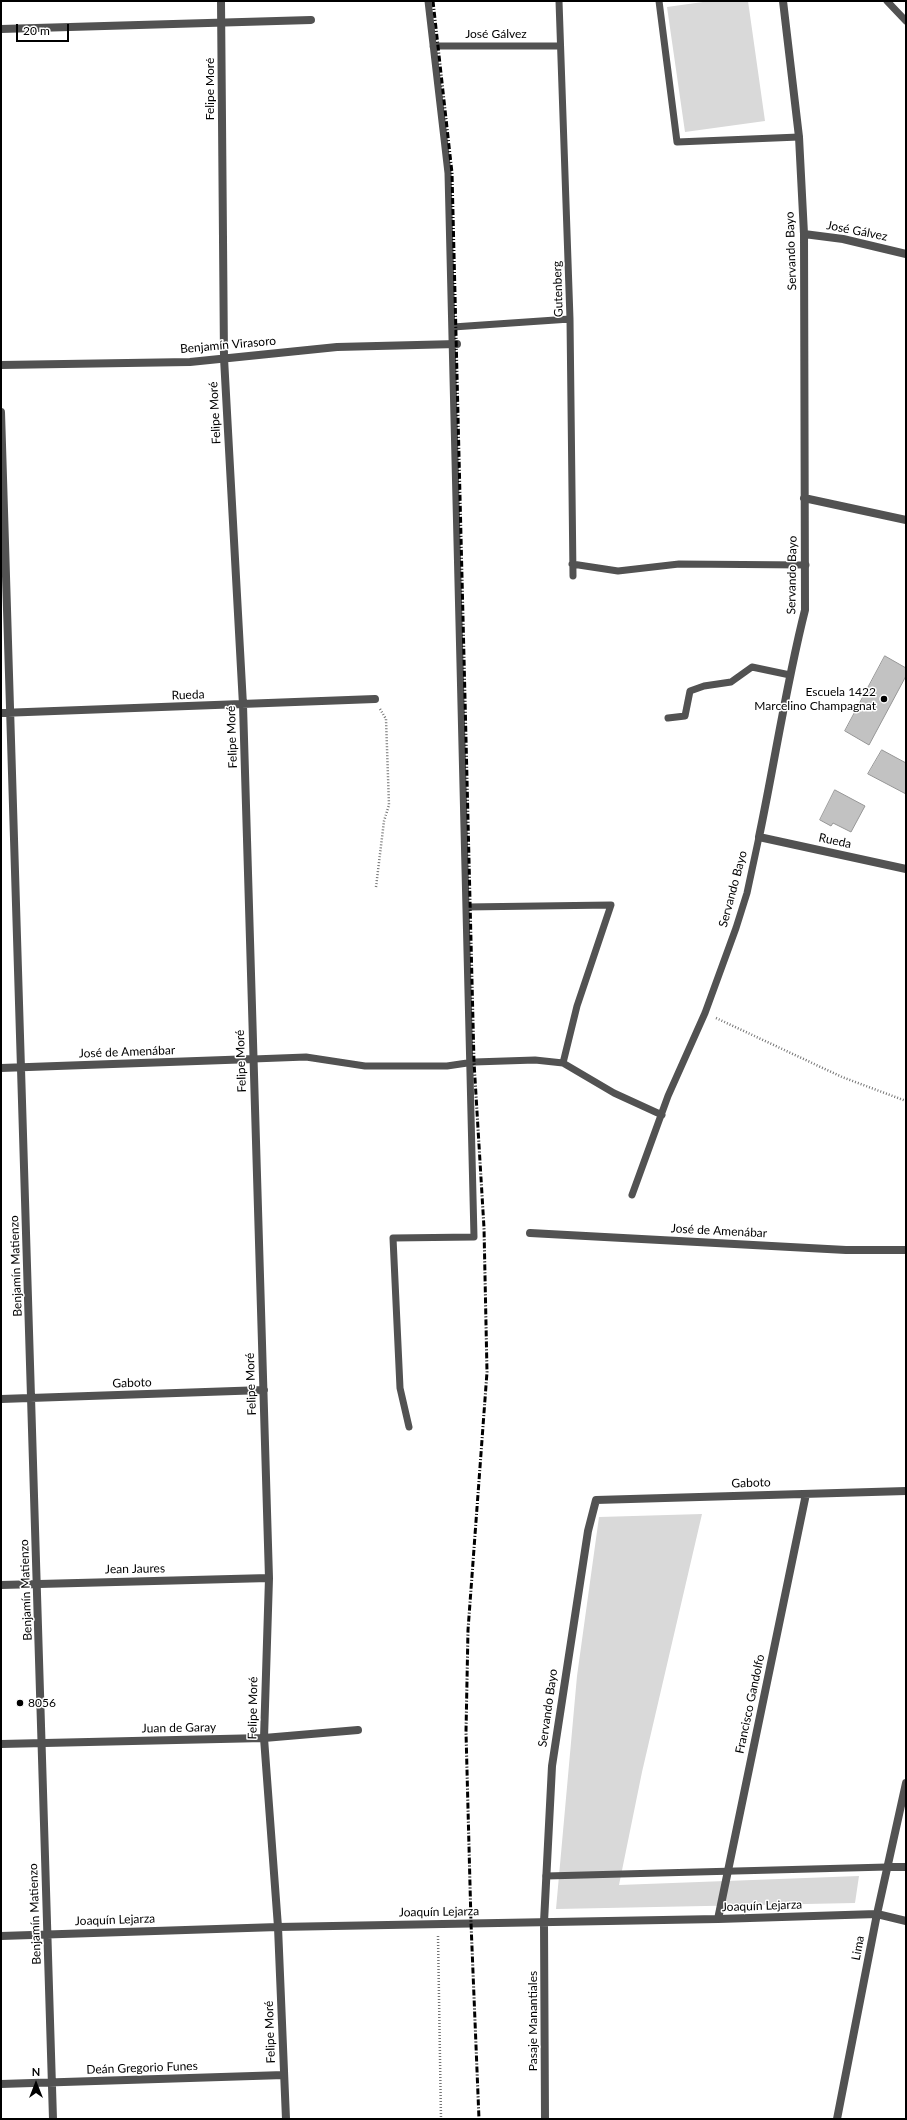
<!DOCTYPE html>
<html>
<head>
<meta charset="utf-8">
<style>
  body { margin:0 }
  #map { position:relative; width:907px; height:2120px; overflow:hidden; background:#fff; font-family:Lato,sans-serif }
  canvas { display:block }
  .frame { position:absolute; inset:0; border:2px solid #000; pointer-events:none }
  .north { position:absolute; left:16px; top:2064px; width:40px; height:40px; -webkit-text-stroke:3px #fff; paint-order:stroke; rotate:0deg; font-size:11px; font-weight:700; line-height:16px; text-align:center; color:#000 }
  .north::after { content:''; display:block; margin:auto; width:14px; height:18px; background:#000; clip-path:polygon(50% 0,100% 100%,50% 72%,0 100%) }
  .scale { position:absolute; left:16px; top:24px; width:53px; height:18px; box-sizing:border-box; border:2px solid #000; border-top:0; padding-left:5px; font-size:12px; line-height:14px; white-space:nowrap; color:#000; -webkit-text-stroke:3px #fff; paint-order:stroke }
</style>
</head>
<body>
<div id="map">
<canvas width="907" height="2120"></canvas>
<div class="frame"></div>
<div class="north">N</div>
<div class="scale">20 m</div>
</div>
<script>
const ctx = document.querySelector('canvas').getContext('2d');
ctx.lineJoin = 'round';
function fill(path, color) { ctx.fillStyle = color; ctx.fill(path, 'evenodd'); }
function trace(path, color, width, dash) { ctx.strokeStyle = color; ctx.lineWidth = width; ctx.lineCap = dash ? 'butt' : 'round'; ctx.setLineDash(dash || []); ctx.stroke(path); }
function drawText(font, color, halo, rows, align = 'center') {
  ctx.font = font + ' Lato,sans-serif'; ctx.lineWidth = 3; ctx.setLineDash([]); ctx.textBaseline = 'middle'; ctx.strokeStyle = halo; ctx.fillStyle = color; for (const [text, x, y, turn = 0] of rows) {
    ctx.save(); ctx.translate(x, y); ctx.rotate((+turn || 0) * Math.PI / 180); ctx.textAlign = isNaN(turn) ? turn : align; if (halo) ctx.strokeText(text, 0, 0); ctx.fillText(text, 0, 0); ctx.restore();
  }
}
fill(new Path2D(`
  M710 1H748L765 121 685 132 667 7Z
  M702 1514 642 1772 619 1885 859 1876 855 1903 556 1909 577 1676 599 1517Z`), '#d9d9d9');
const building = new Path2D(`
  M885 656 906 668V676L869 745 845 731Z
  M882 750 906 763V794L868 774Z
  M835 790 865 806 851 832 833 823 831 826 820 820Z`);
fill(building, '#c2c2c2');
trace(building, '#969696', 1);
trace(new Path2D(`
  M376 887 384 821 389 805 386 719 380 709
  M716 1018 842 1077 906 1101
  M438 1936 441 2119`), '#747474', 2.5, [1, 2]);
trace(new Path2D(`
  M559 1 570 319 573 576
  M659 1 677 142 799 137
  M887 1 906 21
  M433 46H560
  M453 327 570 319
  M572 564 618 571 679 564 806 565
  M668 718 685 716 690 691 704 686 731 682 752 667 790 675
  M466 907 611 905 577 1006 563 1063
  M253 1059 306 1057 365 1066H447L474 1062 535 1060 563 1063 614 1093 662 1115
  M632 1195 668 1096 705 1013 736 928 747 893 759 837
  M409 1427 400 1388 393 1238 474 1237 448 173 428 1
  M546 1876 887 1867`), '#525252', 7);
trace(new Path2D(`
  M221 1 224 358 243 705 269 1578 264 1738 278 1927 286 2119
  M783 1 799 137 804 234 805 610C786 685 775 761 759 837L906 869
  M1 29 311 20
  M804 234 843 239 906 254
  M1 365 190 362 337 347 457 344
  M1 412 53 2119
  M804 498 906 520
  M1 713 375 699
  M1 1068 253 1059
  M530 1233 846 1250H906
  M1 1399 264 1390
  M1 1585 269 1578
  M1 1744 264 1738 358 1730
  M887 1867H906
  M718 1919 806 1494
  M1 1936 278 1927 718 1919 877 1914 906 1921
  M1 2084 284 2075
  M545 2119 544 1922 552 1766 588 1531 596 1500 906 1491
  M837 2119 877 1914 906 1783`), '#525252', 8);
trace(new Path2D(`
  M433 1 452 173 474 1062 484 1228 487 1372 468 1630 466 1732 471 1923 479 2119`), '#000', 3, [6, 2, 1, 2]);
for (const [x, y, r, color] of [
  [884,699,4,"#000"],
  [20,1703,4,"#000"]
]) { const dot = new Path2D(); dot.arc(x, y, r, 0, 2 * Math.PI); ctx.fillStyle = color; ctx.fill(dot); trace(dot, '#fff', 1.5); }
drawText('12px', '#000', '#fff', [
  ["José Gálvez",496,34],
  ["Felipe Moré",210,89,-90],
  ["José Gálvez",857,231,11],
  ["Servando Bayo",791,251,-92],
  ["Gutenberg",558,289,-92],
  ["Benjamín Virasoro",228,345,-5],
  ["Felipe Moré",215,413,-93],
  ["Servando Bayo",792,575,-89],
  ["Rueda",188,695,-2],
  ["Felipe Moré",232,737,-92],
  ["Rueda",835,841,12],
  ["Servando Bayo",733,889,-75],
  ["José de Amenábar",127,1052,-2],
  ["Felipe Moré",241,1061,-92],
  ["José de Amenábar",719,1231,3],
  ["Benjamín Matienzo",16,1266,-92],
  ["Gaboto",132,1383,-2],
  ["Felipe Moré",251,1384,-92],
  ["Gaboto",751,1483,-2],
  ["Jean Jaures",135,1569,-1],
  ["Benjamín Matienzo",26,1590,-92],
  ["Francisco Gandolfo",750,1704,-78],
  ["Felipe Moré",253,1708,-89],
  ["Servando Bayo",548,1708,-82],
  ["Juan de Garay",179,1728,-1],
  ["Joaquín Lejarza",762,1906,-2],
  ["Joaquín Lejarza",439,1912,-1],
  ["Benjamín Matienzo",35,1914,-92],
  ["Joaquín Lejarza",115,1920,-2],
  ["Lima",858,1948,-79],
  ["Pasaje Manantiales",533,2021,-90],
  ["Felipe Moré",270,2032,-92],
  ["Deán Gregorio Funes",142,2068,-2]
]);
drawText('12px', '#000', '#fff', [
  ["Escuela 1422",876,692],
  ["Marcelino Champagnat",876,706],
  ["8056",28,1703,"left"]
], 'right');
</script>
</body>
</html>
